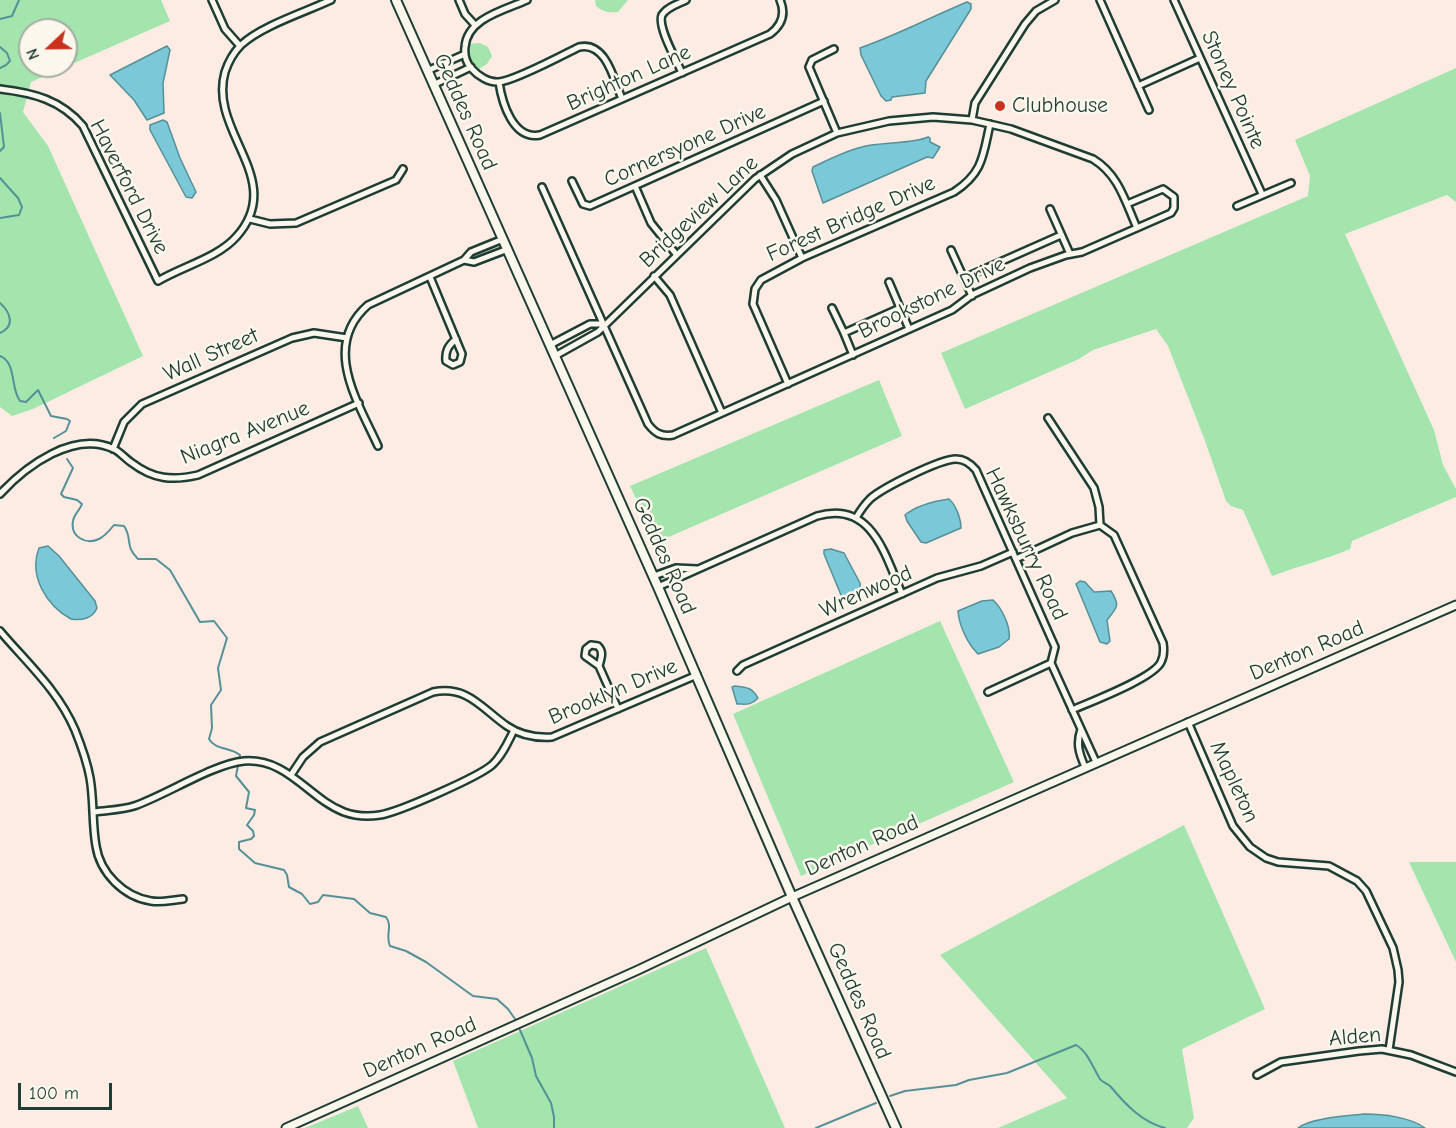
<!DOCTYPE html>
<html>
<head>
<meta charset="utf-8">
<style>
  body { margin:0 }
  #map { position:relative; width:1456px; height:1128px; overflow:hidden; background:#fcece3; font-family:"Comic Neue",sans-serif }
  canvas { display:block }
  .north { position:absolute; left:18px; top:18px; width:60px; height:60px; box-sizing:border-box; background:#fbf7ec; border:2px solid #a3ada2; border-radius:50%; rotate:248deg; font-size:16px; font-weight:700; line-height:24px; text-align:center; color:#1f3d34 }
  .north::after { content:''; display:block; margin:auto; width:21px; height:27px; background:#c8321e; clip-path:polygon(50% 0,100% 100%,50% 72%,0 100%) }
  .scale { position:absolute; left:18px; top:1083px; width:94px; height:27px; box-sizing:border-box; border:3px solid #1f3d34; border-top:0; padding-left:8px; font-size:18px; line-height:21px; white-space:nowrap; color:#1f3d34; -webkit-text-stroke:4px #fbf7ec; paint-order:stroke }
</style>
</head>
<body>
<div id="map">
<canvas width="1456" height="1128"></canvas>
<div class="north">N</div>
<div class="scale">100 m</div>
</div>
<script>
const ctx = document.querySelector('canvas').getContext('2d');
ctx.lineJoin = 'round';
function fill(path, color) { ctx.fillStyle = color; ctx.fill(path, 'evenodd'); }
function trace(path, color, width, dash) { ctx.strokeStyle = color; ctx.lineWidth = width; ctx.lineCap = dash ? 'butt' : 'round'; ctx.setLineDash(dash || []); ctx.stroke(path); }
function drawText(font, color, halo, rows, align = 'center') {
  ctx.font = font + ' "Comic Neue",sans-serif'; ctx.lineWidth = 5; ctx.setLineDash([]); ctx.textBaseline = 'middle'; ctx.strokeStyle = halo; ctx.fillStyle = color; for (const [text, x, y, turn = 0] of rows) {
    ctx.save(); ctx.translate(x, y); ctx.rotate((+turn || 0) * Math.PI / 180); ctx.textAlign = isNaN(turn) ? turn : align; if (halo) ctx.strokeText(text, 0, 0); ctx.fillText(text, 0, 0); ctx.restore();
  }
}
fill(new Path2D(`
  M0 0H161L170 21 31 82 23 112 48 146 143 356 33 409 12 416 0 407ZM30 30H66V66H30Z
  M595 0H628L618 12C608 13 603 12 596 6Z
  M480 43 488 47 492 56 487 64 479 69 471 60 468 44Z
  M1456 68V202L1447 195 1345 234 1434 430 1443 465 1456 489V497L1352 541 1350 549C1324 560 1299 566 1272 576L1243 510 1231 506 1226 501 1204 438 1168 346 1156 329 1093 350 1079 359 965 409 941 353 1308 196 1310 176 1295 140Z
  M879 380 902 436 657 542 630 486Z
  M940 621 1014 782 801 876 733 714Z
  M1184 825 1265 1009 1182 1049 1194 1118 1187 1128H998L1067 1098 940 955Z
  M1409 862H1456V962Z
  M706 948 785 1128H478L453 1061Z
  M358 1106 368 1128H305Z`), '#a4e4ad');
const water = new Path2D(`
  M967 2 971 4V9L926 81 925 93 892 97 891 100 886 101 881 96 861 55 860 48C897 35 931 17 967 2Z
  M167 46 170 50 163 83 164 113 147 120 134 100 110 75Z
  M163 120 167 122 180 158 196 192 192 198 186 197 150 130V125Z
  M928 137 930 138V142L940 147 933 158 927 157 823 203 812 171 813 167C828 160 845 151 862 147 881 142 913 144 928 137Z
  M949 499C956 505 961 519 961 528L926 543 921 542 907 521 905 515C916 506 935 501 949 499Z
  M48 546 59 556 95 601 97 608C93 618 82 621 71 619 47 606 28 576 39 548Z
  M831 549 844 553 860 583 861 598 846 599 841 595 824 554V550Z
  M1080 581 1085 582 1094 592 1111 591C1120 605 1118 607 1107 620L1110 641 1107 644 1100 642 1076 584Z
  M993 600C1002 608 1011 627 1009 639L999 647 978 654C968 644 959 626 958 611L982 601Z
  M735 686C745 687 752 687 758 698 751 706 745 704 737 704L732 687Z
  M1364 1114C1383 1114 1410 1117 1425 1128H1298C1309 1118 1348 1116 1364 1114Z`);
fill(water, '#7bc8d9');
trace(water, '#569097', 1.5);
trace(new Path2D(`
  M0 19 12 16 19 0
  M0 47 7 53 10 61 6 65 0 68
  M0 113 4 147 0 151
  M0 178 18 198 22 207 19 215 0 218
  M0 303C10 312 16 326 0 333
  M0 356C17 363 10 388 20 401L26 402 38 390 51 416 67 419 70 421 66 431 54 438
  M67 459 73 468 61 494 64 497 77 500 82 504C80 510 74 514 73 521 70 537 86 545 99 539 105 536 110 530 114 525L124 526C133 539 124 545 138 559H156L170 570 200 622 214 621 227 638 218 668 221 690 211 705 212 728 209 739C215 750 230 747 240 755L236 776 249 792 246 808 255 810 254 815 247 825 253 831 254 836 251 839 239 842V849L255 863 284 870 287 875 289 887 302 894 310 904 318 902 323 895 354 899 370 913 386 917C393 926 385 936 390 946L406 951 426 962 473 996 497 999 508 1009 515 1019
  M520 1030 532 1058 536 1076 551 1103 554 1117V1128
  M890 1096 905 1091 956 1085 969 1080 1007 1073 1076 1045C1088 1052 1093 1068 1100 1079 1103 1083 1107 1083 1111 1087 1126 1105 1142 1122 1165 1128
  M816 1128 876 1103`), '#569097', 2);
const minor = new Path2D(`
  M212 0 225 29 240 46
  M459 0 465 14 475 25
  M527 0C505 10 467 18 465 47 464 55 466 62 471 68 478 76 489 83 499 82 514 81 563 55 579 47 606 41 614 80 622 99
  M1100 0 1149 110
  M1174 0 1262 194
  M834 49 812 60 809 67 837 133
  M427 71 465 54
  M682 73C677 61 657 27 662 15 667 7 678 4 686 0
  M499 82C502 103 513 140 540 135L770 34C782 25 786 14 780 0
  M433 85 471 67
  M1138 86 1200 58
  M0 89C34 93 61 100 83 126L158 281C183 266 218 258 237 236 287 179 208 132 225 72 228 63 234 52 241 45 261 26 305 12 331 0
  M972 120 975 103 1025 24 1036 11 1055 0
  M760 175 776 200 802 258
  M572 181 583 204 590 206 824 101
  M635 186 651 223 676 254
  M542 187 648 424C655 433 661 437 673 435L952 310 972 295 1030 268 1066 255 1082 252 1171 213 1174 208V197L1163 189 1127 204
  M1237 206 1291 183
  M1050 209 1070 254
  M250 219 270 224 296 223 396 180 403 169
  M503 239 471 252 464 260 474 262 508 249
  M951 250 972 296
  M654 276 670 295 722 413
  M430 277 462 354 460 362 453 365 446 361C445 351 448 346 456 339
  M964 278 1061 235
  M889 282 909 329
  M832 308 844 333
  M550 345 590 324H604
  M853 355 844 333 900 308
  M555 356 598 332 755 179 792 154 837 133 889 121 933 117 972 120 1011 129 1093 159C1119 175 1125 201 1137 228
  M788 384 753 304 755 289 761 280 802 258 954 192C983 173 983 156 990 124
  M1048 418 1094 488 1099 507 1100 525 1114 535 1163 643C1164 649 1164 656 1161 662 1154 678 1090 702 1072 710
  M378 446C358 402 321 346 368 305L464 260
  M113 449 124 422 142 404 292 338 314 333 347 338
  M0 494C26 466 74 430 114 449 120 452 126 459 132 463 153 479 172 481 198 475L359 403
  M856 518C860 511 865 504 870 499 882 488 940 459 956 459 964 459 971 464 976 470L1055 647 1051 663 988 692
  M1016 559 1072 533 1100 525
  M654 576 676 568 697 569
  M658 587 817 516C872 500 885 555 902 594
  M0 631C27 663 58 690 75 730 81 745 87 761 90 778 94 800 92 824 96 846 100 873 124 897 151 901 161 903 172 900 183 899
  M1051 663 1081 729
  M599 666C601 658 604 652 598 646L591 645 586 649 585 656 599 666 618 709
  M737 671 743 665 937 578 981 566 1013 552
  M1188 722 1233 826 1250 847 1266 858 1278 862 1329 866 1357 881 1366 891 1393 948 1398 970 1399 982 1389 1050
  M1085 767C1079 753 1076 744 1081 729L1096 762
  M291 775 303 757 320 742 433 692C468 685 482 709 507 726 520 735 536 738 552 737L697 675
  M94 812C107 810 122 810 134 806 166 795 213 764 244 761 288 758 308 798 344 812 355 816 368 817 380 815 399 812 478 777 492 765 502 756 508 742 514 730
  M1257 1075 1281 1062 1359 1051 1382 1049 1411 1055 1456 1072`);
const tertiary = new Path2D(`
  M286 1128 638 970 792 897 1456 605`);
const secondary = new Path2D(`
  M396 0 658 587 792 897 896 1128`);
trace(minor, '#1f3d34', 10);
trace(tertiary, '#1f3d34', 11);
trace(secondary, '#1f3d34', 12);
trace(minor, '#fbf7ec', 5);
trace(tertiary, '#fbf7ec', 7);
trace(secondary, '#fbf7ec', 8);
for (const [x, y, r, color] of [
  [1000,106,6,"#c8321e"]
]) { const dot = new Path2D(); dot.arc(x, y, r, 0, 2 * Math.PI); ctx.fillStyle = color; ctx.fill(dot); trace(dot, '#fbf7ec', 2); }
drawText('22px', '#1f3d34', '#fbf7ec', [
  ["Brighton Lane",629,78,-24],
  ["Stoney Pointe",1233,90,66],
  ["Geddes Road",465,112,66],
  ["Cornersyone Drive",685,146,-24],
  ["Haverford Drive",129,187,63],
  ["Bridgeview Lane",699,212,-43],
  ["Forest Bridge Drive",851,219,-24],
  ["Brookstone Drive",932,298,-26],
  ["Wall Street",211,355,-24],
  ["Niagra Avenue",245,433,-22],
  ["Hawksburry Road",1026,544,65],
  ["Geddes Road",664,556,66],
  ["Wrenwood",866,592,-24],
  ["Denton Road",1307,651,-23],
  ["Brooklyn Drive",613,692,-23],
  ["Mapleton",1234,782,65],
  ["Denton Road",862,846,-24],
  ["Geddes Road",859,1001,66],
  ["Alden",1355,1037,-5],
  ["Denton Road",420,1048,-24]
]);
drawText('22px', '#1f3d34', '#fbf7ec', [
  ["Clubhouse",1012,106]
], 'left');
</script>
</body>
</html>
